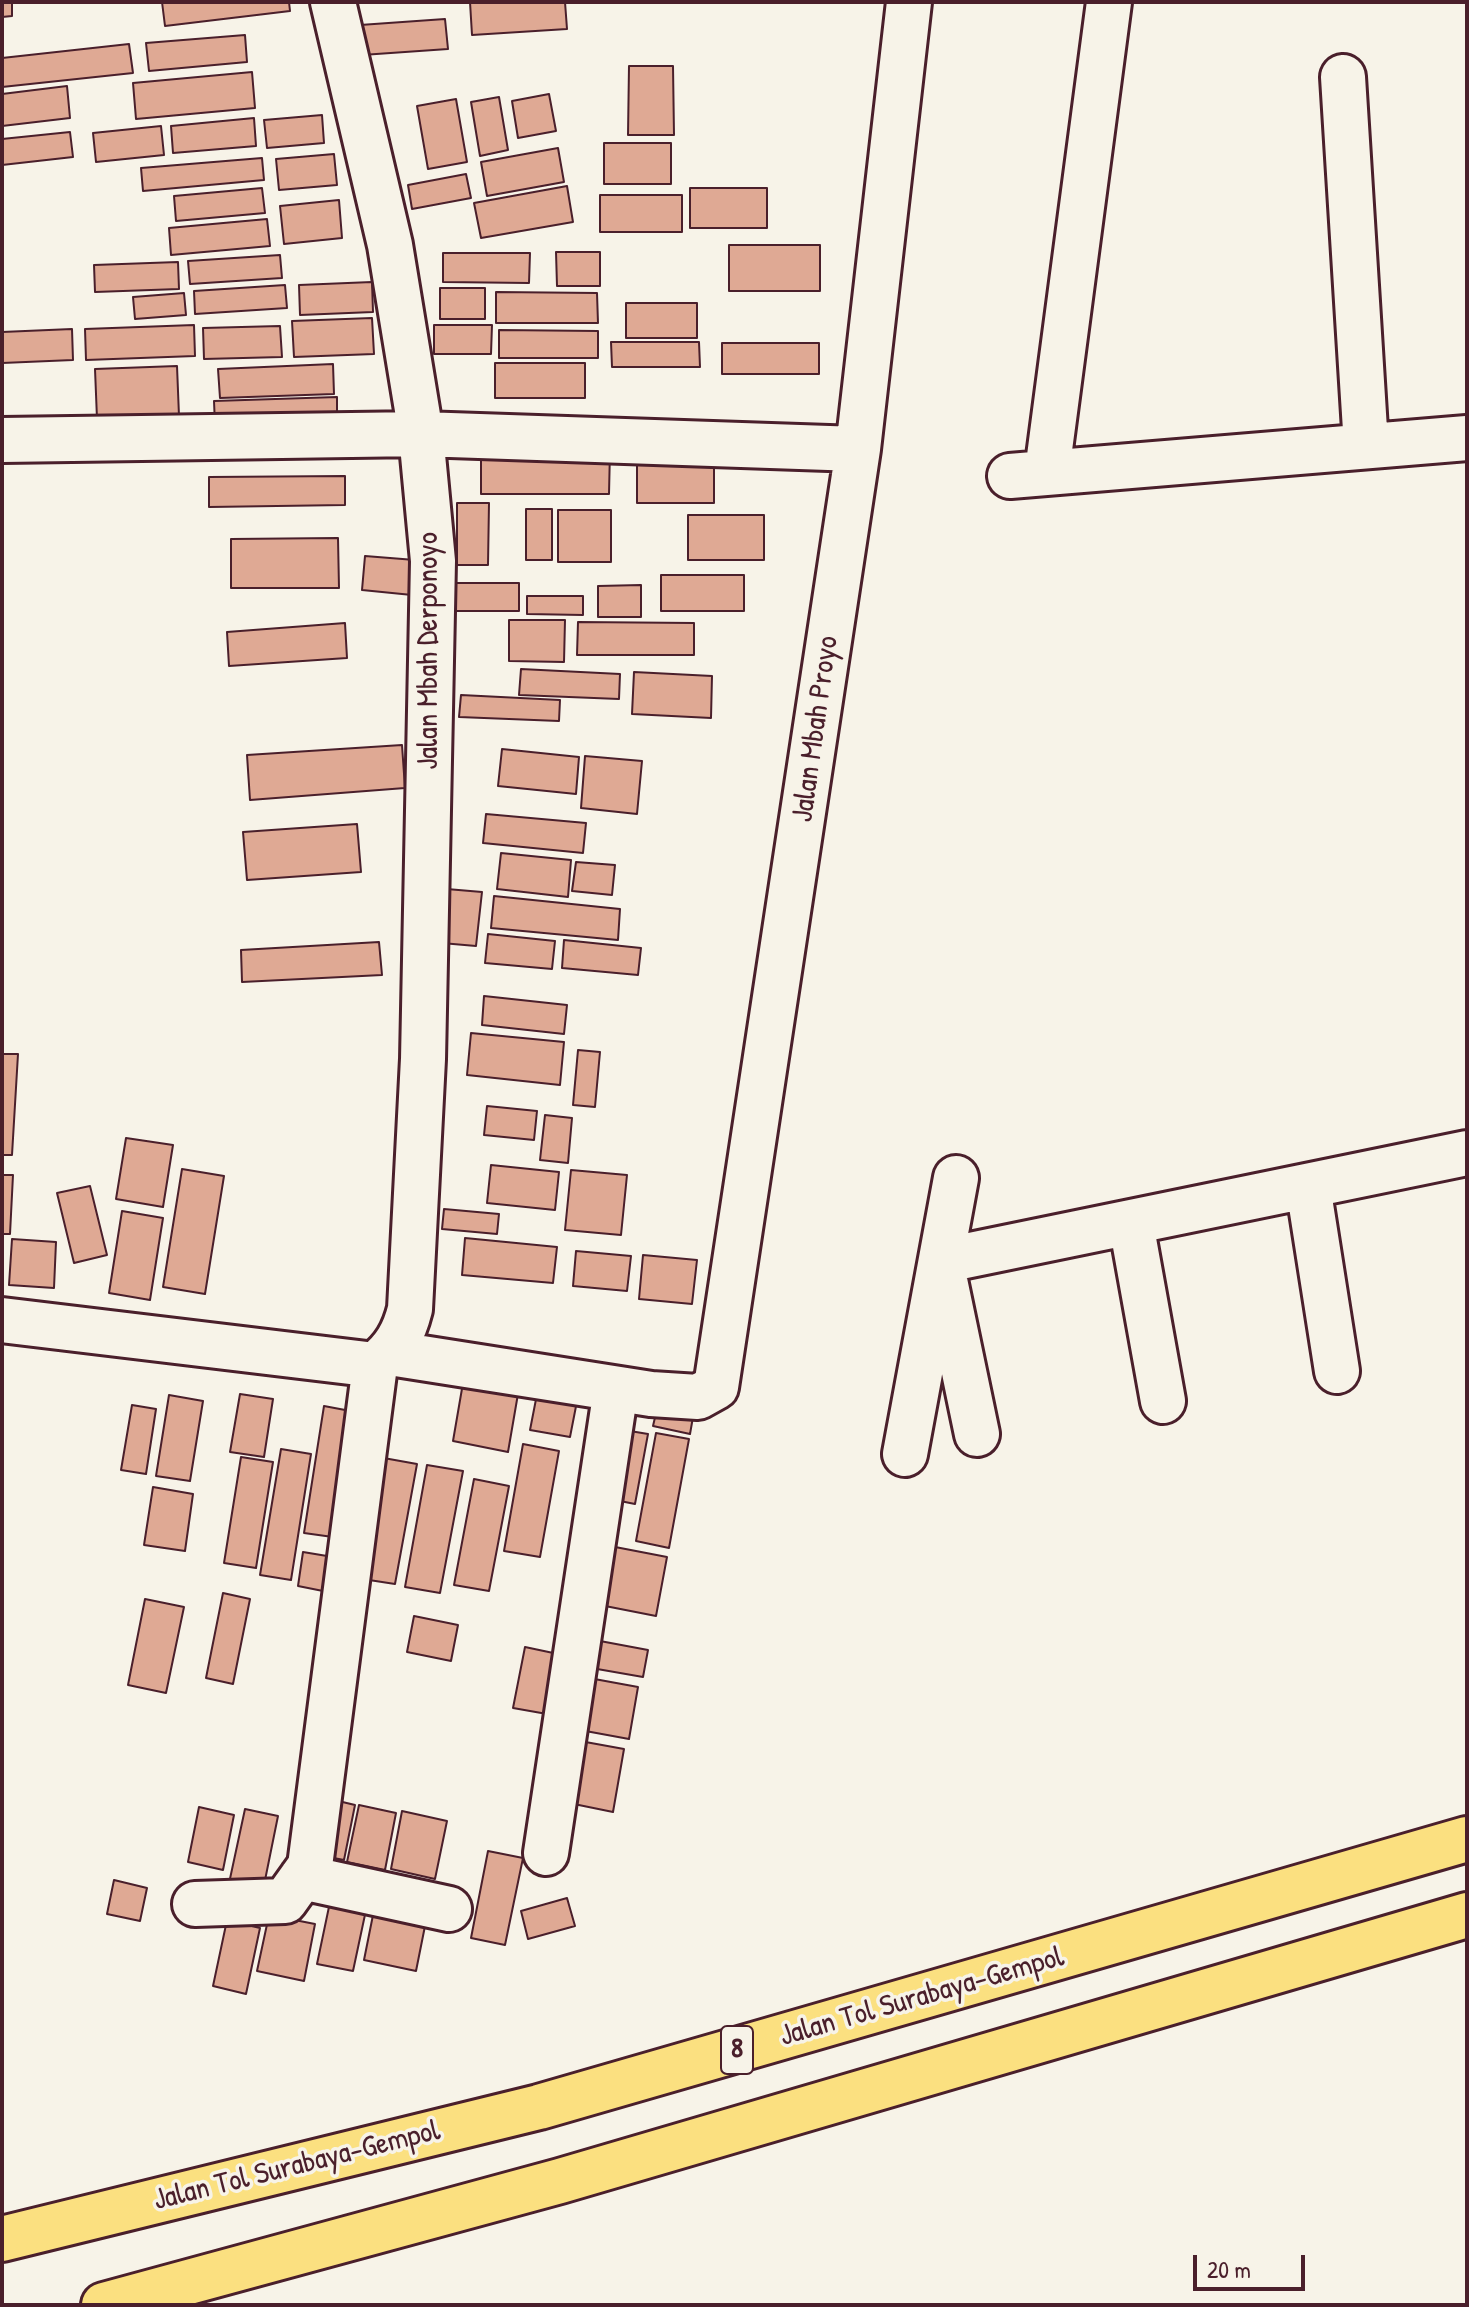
<!DOCTYPE html>
<html>
<head>
<meta charset="utf-8">
<style>
  body { margin:0 }
  #map { position:relative; width:1469px; height:2307px; overflow:hidden; background:#f7f3e8; font-family:"Patrick Hand",sans-serif }
  canvas { display:block }
  .frame { position:absolute; inset:0; border:4px solid #4a1f2b; pointer-events:none }
  .scale { position:absolute; left:1193px; top:2255px; width:112px; height:36px; box-sizing:border-box; border:4px solid #4a1f2b; border-top:0; padding-left:10px; font-size:24px; line-height:28px; white-space:nowrap; color:#4a1f2b; -webkit-text-stroke:6px #f7f3e8; paint-order:stroke }
</style>
</head>
<body>
<div id="map">
<canvas width="1469" height="2307"></canvas>
<div class="frame"></div>
<div class="scale">20 m</div>
</div>
<script>
const ctx = document.querySelector('canvas').getContext('2d');
ctx.lineJoin = 'round';
function fill(path, color) { ctx.fillStyle = color; ctx.fill(path, 'evenodd'); }
function trace(path, color, width, dash) { ctx.strokeStyle = color; ctx.lineWidth = width; ctx.lineCap = dash ? 'butt' : 'round'; ctx.setLineDash(dash || []); ctx.stroke(path); }
function drawText(font, color, halo, rows, align = 'center') {
  ctx.font = font + ' "Patrick Hand",sans-serif'; ctx.lineWidth = 7; ctx.setLineDash([]); ctx.textBaseline = 'middle'; ctx.strokeStyle = halo; ctx.fillStyle = color; for (const [text, x, y, turn = 0] of rows) {
    ctx.save(); ctx.translate(x, y); ctx.rotate((+turn || 0) * Math.PI / 180); ctx.textAlign = isNaN(turn) ? turn : align; if (halo) ctx.strokeText(text, 0, 0); ctx.fillText(text, 0, 0); ctx.restore();
  }
}
const building = new Path2D(`
  M2 2H12V16L2 17Z
  M162 2H289L290 11 165 26Z
  M470 2H565L567 29 472 35Z
  M445 19 448 49 362 55 360 25Z
  M245 35 247 62 149 71 146 43Z
  M129 44 133 73 2 87V58Z
  M629 66H673L674 135H628Z
  M252 72 255 108 136 119 133 83Z
  M67 86 70 118 2 126V94Z
  M549 94 556 131 518 138 512 101Z
  M499 97 508 150 480 156 471 102Z
  M456 99 467 162 428 169 417 106Z
  M322 115 324 143 267 148 264 120Z
  M254 118 256 146 173 153 171 126Z
  M161 126 164 155 96 162 93 133Z
  M70 132 73 157 2 165V139Z
  M604 143H671V184H604Z
  M558 148 564 182 487 196 481 162Z
  M334 154 337 185 279 190 276 159Z
  M262 158 264 180 143 191 141 168Z
  M466 174 471 198 412 209 408 185Z
  M567 186 573 222 481 238 474 203Z
  M262 188 265 213 176 221 174 196Z
  M690 188H767V228H690Z
  M600 195H682V232H600Z
  M339 200 342 238 284 244 280 206Z
  M267 219 270 246 171 255 169 228Z
  M729 245H820V291H729Z
  M556 252H600V286H557Z
  M443 253H530L529 283 443 282Z
  M280 255 282 278 190 284 188 261Z
  M178 262 179 289 95 292 94 265Z
  M372 282 373 312 300 315 299 285Z
  M285 285 287 308 195 314 194 291Z
  M440 288H485V319H440Z
  M496 292 597 293 598 323H496Z
  M184 293 186 315 135 319 133 297Z
  M626 303H697V338H626Z
  M372 318 374 354 294 357 292 321Z
  M194 325 195 356 86 360 85 329Z
  M434 325H492L491 354H434Z
  M280 326 282 357 204 359 203 328Z
  M72 329 73 360 2 363V332Z
  M499 330 598 331V358H499Z
  M611 342H699L700 367H612Z
  M722 343H819V374H722Z
  M495 363H585V398H495Z
  M333 364 334 394 220 398 218 369Z
  M177 366 179 416 97 419 95 369Z
  M337 397V421L215 425 214 401Z
  M610 450 609 494H481V451Z
  M714 451V503H637V452Z
  M345 476V505L209 507V477Z
  M457 503H489L488 565H457Z
  M526 509H552V560H526Z
  M558 510H611V562H558Z
  M688 515H764V560H688Z
  M338 538 339 588H231V539Z
  M365 556 415 560 412 595 362 590Z
  M661 575H744V611H661Z
  M453 583H519V611H453Z
  M641 585V617H598V586Z
  M527 596H583V615L527 614Z
  M509 620H565L564 662 509 661Z
  M578 622 694 623V655H577Z
  M345 623 347 658 229 666 227 632Z
  M521 669 620 674 619 699 519 695Z
  M634 672 712 676 711 718 632 714Z
  M461 695 560 700 559 721 459 717Z
  M402 745 405 788 250 800 247 755Z
  M502 749 579 757 576 794 498 786Z
  M585 756 642 761 637 814 581 808Z
  M486 814 586 823 583 853 483 843Z
  M357 824 361 872 247 880 243 832Z
  M501 853 571 860 568 897 497 889Z
  M576 862 615 865 612 895 572 891Z
  M435 888 482 892 476 946 430 942Z
  M494 896 620 909 618 940 491 928Z
  M488 934 555 941 552 969 485 963Z
  M564 940 641 948 638 975 562 968Z
  M379 942 382 975 242 982 241 950Z
  M484 996 567 1005 564 1034 482 1025Z
  M471 1033 564 1042 560 1085 467 1075Z
  M578 1050 600 1052 595 1107 573 1105Z
  M2 1054H18L12 1155H2Z
  M487 1106 537 1111 534 1140 484 1135Z
  M545 1115 572 1118 568 1163 540 1160Z
  M126 1138 173 1145 163 1207 116 1199Z
  M491 1165 559 1172 555 1210 487 1203Z
  M182 1169 224 1176 205 1294 163 1287Z
  M571 1170 627 1175 621 1235 565 1230Z
  M2 1175H13L10 1234H2Z
  M90 1186 107 1255 74 1263 57 1193Z
  M444 1209 499 1214 497 1234 442 1229Z
  M122 1211 163 1218 150 1300 109 1293Z
  M465 1238 557 1247 553 1283 462 1275Z
  M12 1239 56 1242 54 1288 9 1285Z
  M576 1251 631 1256 627 1291 573 1286Z
  M643 1255 697 1260 692 1304 639 1299Z
  M464 1377 519 1388 508 1452 453 1441Z
  M538 1389 578 1396 570 1437 530 1430Z
  M240 1394 273 1399 264 1457 230 1452Z
  M169 1395 203 1401 190 1481 156 1476Z
  M660 1396 696 1400 690 1434 653 1426Z
  M132 1405 156 1409 146 1474 121 1470Z
  M324 1406 361 1413 340 1538 304 1533Z
  M618 1429 648 1434 635 1504 605 1498Z
  M656 1433 689 1439 669 1548 636 1541Z
  M523 1444 559 1451 540 1557 504 1551Z
  M281 1449 311 1454 291 1580 260 1575Z
  M241 1457 273 1462 256 1568 224 1563Z
  M378 1457 417 1464 395 1584 356 1578Z
  M427 1465 463 1471 440 1593 405 1587Z
  M474 1479 509 1486 489 1591 454 1585Z
  M153 1487 193 1494 185 1551 144 1545Z
  M610 1546 667 1557 656 1616 600 1605Z
  M303 1552 339 1558 333 1593 298 1586Z
  M223 1593 250 1599 233 1684 206 1678Z
  M145 1599 184 1607 166 1693 128 1685Z
  M414 1616 458 1625 451 1661 407 1652Z
  M584 1638 648 1650 643 1677 580 1666Z
  M525 1647 558 1654 547 1714 513 1708Z
  M589 1678 638 1687 629 1739 580 1730Z
  M580 1741 624 1749 613 1812 569 1803Z
  M330 1799 355 1805 344 1860 318 1855Z
  M359 1805 396 1813 385 1870 347 1862Z
  M199 1807 234 1815 223 1870 188 1862Z
  M245 1809 278 1816 262 1895 228 1888Z
  M402 1811 447 1821 435 1879 391 1869Z
  M488 1851 523 1858 505 1945 471 1938Z
  M114 1880 147 1888 140 1921 107 1914Z
  M567 1898 575 1926 528 1939 521 1911Z
  M330 1902 366 1910 353 1971 317 1964Z
  M375 1905 427 1916 416 1971 364 1960Z
  M269 1915 315 1924 304 1981 257 1971Z
  M227 1920 260 1928 246 1994 213 1986Z`);
fill(building, '#dfa994');
trace(building, '#4a1f2b', 2);
const minor = new Path2D(`
  M1343 77 1366 446
  M2 440 421 434 858 449
  M1047 472 1109 2
  M1010 476 1467 438
  M1308 1186 1337 1371
  M1131 1223 1163 1401
  M2 1320 375 1365C395 1349 404 1333 410 1309L423 1059 433 561 421 434 390 245 333 2
  M390 1353 651 1394 698 1397 716 1387 858 449 909 2
  M977 1434 941 1261 1467 1153
  M905 1454 956 1178
  M546 1853 616 1389
  M302 1877 449 1909
  M195 1904 285 1901 310 1866 375 1365`);
const highway = new Path2D(`
  M2 2239 539 2107 1467 1839
  M104 2305 560 2181 1467 1915`);
trace(minor, '#4a1f2b', 50);
trace(highway, '#4a1f2b', 50);
trace(minor, '#f7f3e8', 44);
trace(highway, '#fbe080', 44);
for (const [x, y, w] of [
  [737,2050,32]
]) { const box = new Path2D(); box.roundRect(x - w / 2, y - 24, w, 48, 6); ctx.fillStyle = '#f7f3e8'; ctx.fill(box); trace(box, '#4a1f2b', 2); }
drawText('bold 28px', '#4a1f2b', null, [
  ["8",737,2050]
]);
drawText('30px', '#4a1f2b', '#f7f3e8', [
  ["Jalan Mbah Derponoyo",429,651,-90],
  ["Jalan Mbah Proyo",816,729,-82],
  ["Jalan Tol Surabaya–Gempol",922,1997,-16],
  ["Jalan Tol Surabaya–Gempol",297,2166,-14]
]);
</script>
</body>
</html>
